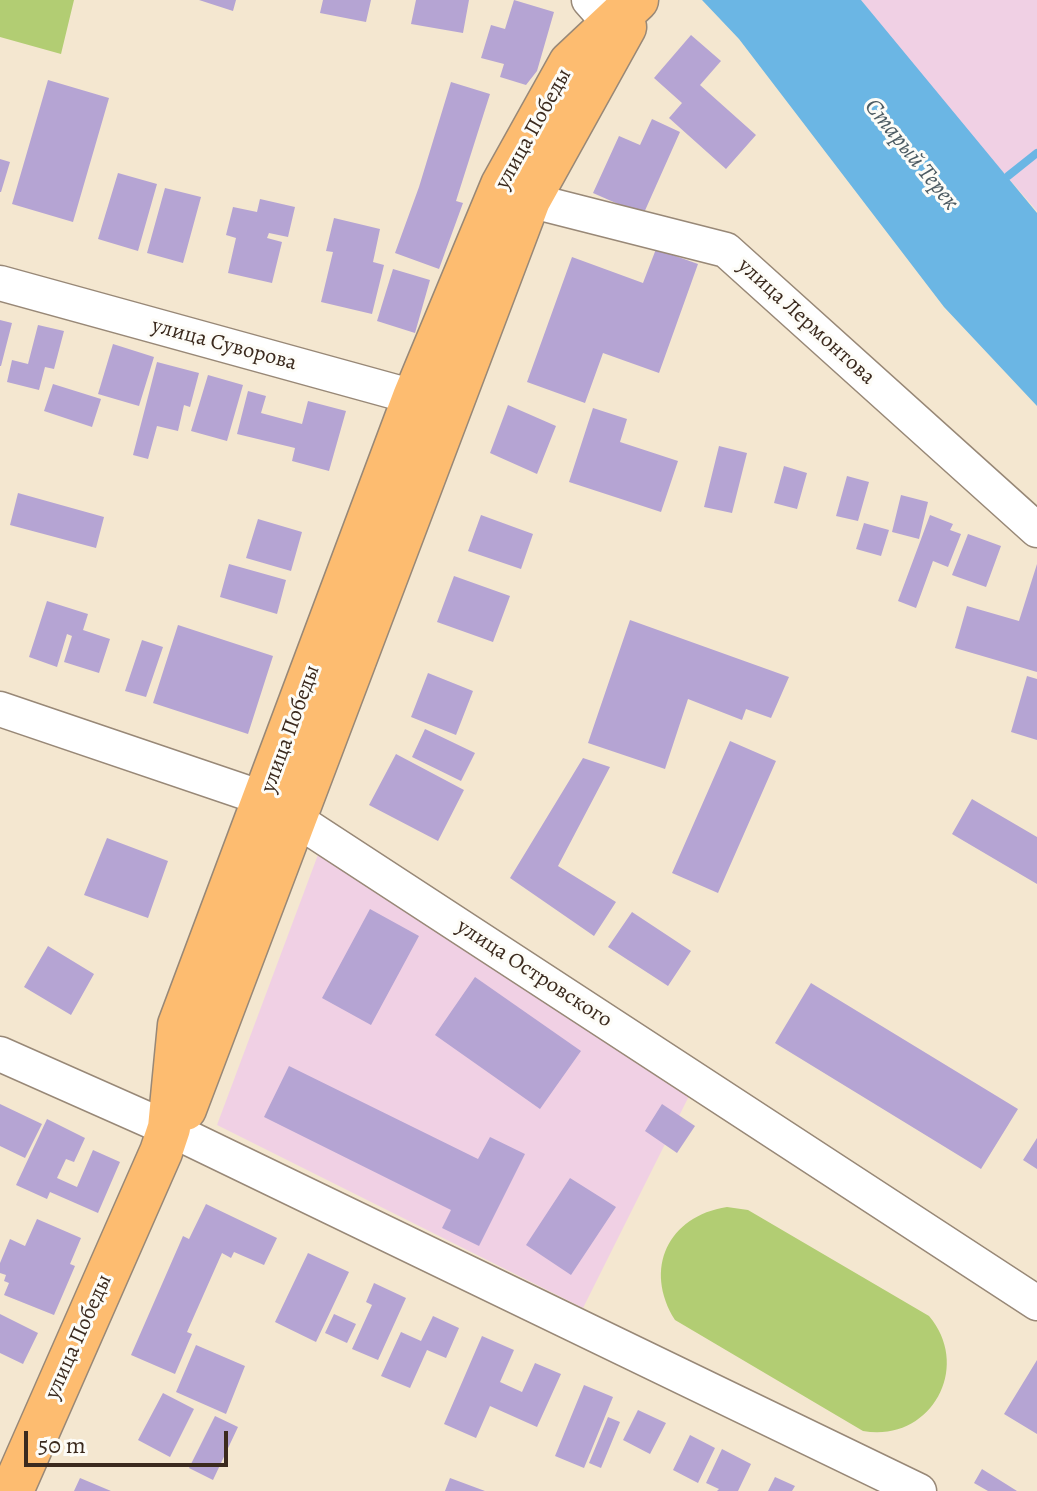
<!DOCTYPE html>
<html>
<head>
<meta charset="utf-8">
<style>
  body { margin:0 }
  #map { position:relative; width:1037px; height:1491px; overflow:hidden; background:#f4e7d0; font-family:Alegreya,serif }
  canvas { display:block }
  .scale { position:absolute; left:24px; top:1431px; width:204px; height:36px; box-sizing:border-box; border:4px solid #3b2a1e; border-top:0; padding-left:10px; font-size:24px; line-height:28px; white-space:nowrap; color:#3b2a1e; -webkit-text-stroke:6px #fdfcf7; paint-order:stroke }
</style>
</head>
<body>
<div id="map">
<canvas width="1037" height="1491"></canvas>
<div class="scale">50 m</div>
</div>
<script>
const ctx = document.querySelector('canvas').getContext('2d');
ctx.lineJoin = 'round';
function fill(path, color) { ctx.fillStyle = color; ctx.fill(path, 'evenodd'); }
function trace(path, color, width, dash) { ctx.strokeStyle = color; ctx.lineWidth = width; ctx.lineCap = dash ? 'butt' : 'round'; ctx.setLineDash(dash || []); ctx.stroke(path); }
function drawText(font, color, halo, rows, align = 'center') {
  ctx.font = font + ' Alegreya,serif'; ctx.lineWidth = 6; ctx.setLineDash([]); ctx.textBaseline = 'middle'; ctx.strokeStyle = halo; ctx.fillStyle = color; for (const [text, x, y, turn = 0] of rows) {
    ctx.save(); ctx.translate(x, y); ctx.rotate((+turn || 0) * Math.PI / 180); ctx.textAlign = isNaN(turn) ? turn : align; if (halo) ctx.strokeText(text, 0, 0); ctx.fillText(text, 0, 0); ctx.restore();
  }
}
fill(new Path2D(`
  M861 0H1037V211L931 90Z
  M322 844 693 1088 583 1308 217 1125Z`), '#f0d0e4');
fill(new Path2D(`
  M0 0H74L61 54 0 37Z
  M727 1207 748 1210 929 1316C973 1368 930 1443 863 1431L675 1320C643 1269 668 1216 727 1207Z`), '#b2cd73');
fill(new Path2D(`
  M702 0H861L1037 213V406L944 307 739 39Z`), '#6bb6e4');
trace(new Path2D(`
  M1008 176 1037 153`), '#6bb6e4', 8);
fill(new Path2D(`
  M199 0H236L233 11Z
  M323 0H371L366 22 320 13Z
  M416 0H469L463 33 411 24Z
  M514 0 554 12 537 71 526 85 500 77 504 64 481 58 491 25 505 29Z
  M691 35 721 61 700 85 756 135 726 169 669 118 682 103 654 78Z
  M48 80 109 98 73 222 12 204Z
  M451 82 490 94 456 201 463 203 439 269 395 253 419 187Z
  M652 119 680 132 643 215 593 193 619 136 640 145Z
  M0 159 10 162 1 192H0Z
  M118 173 157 184 138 251 98 239Z
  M165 188 201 197 183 263 147 253Z
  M260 199 295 207 288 237 269 233 267 238 282 242 272 283 228 273 236 238 226 235 233 207 257 212Z
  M334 218 380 229 373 262 384 265 372 314 321 302 333 252 326 251Z
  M656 249 698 264 659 373 603 353 585 403 527 382 572 257 643 283Z
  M393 269 430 280 415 333 377 321Z
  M0 320 12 323 1 366H0Z
  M38 325 64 331 54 369 45 367 39 390 7 382 12 360 28 364Z
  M113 344 154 357 139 406 98 394Z
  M157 362 199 373 190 407 184 405 178 431 157 426 148 459 133 455Z
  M208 375 243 385 227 441 191 431Z
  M53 384 101 399 92 427 44 411Z
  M248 391 266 396 261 413 302 424 308 401 346 411 329 471 292 461 295 448 237 434Z
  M508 405 556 426 537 474 490 453Z
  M593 408 627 419 620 442 678 461 661 512 569 482Z
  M719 446 747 453 732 513 704 507Z
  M784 466 807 473 797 509 774 503Z
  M847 476 869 482 858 521 836 516Z
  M18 493 104 517 96 548 10 525Z
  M901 495 928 502 919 539 892 532Z
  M481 515 533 534 521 569 468 551Z
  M930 515 953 524 950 530 961 534 948 567 933 561 916 608 898 601Z
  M258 519 302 532 291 571 246 558Z
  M864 523 889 530 881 556 856 549Z
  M968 534 1001 546 986 587 952 575Z
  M229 564 286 580 277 614 220 597Z
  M1037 564V672L955 648 967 606 1019 621Z
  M454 576 510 596 493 642 437 622Z
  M47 601 88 614 83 630 110 639 99 673 64 662 72 636 67 634 57 667 29 657Z
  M630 620 789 677 771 718 746 709 742 720 688 699 665 769 588 743Z
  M178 625 273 656 248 734 153 703Z
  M142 640 163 647 146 697 125 691Z
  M428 673 473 691 456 735 411 717Z
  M1027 676 1037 679V740L1011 732Z
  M425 729 475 753 461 781 412 757Z
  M730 741 776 761 718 893 672 873Z
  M396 754 464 790 438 841 369 805Z
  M583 758 610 767 558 866 616 902 594 936 510 878Z
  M972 799 1037 837V884L952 834Z
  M107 838 168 861 148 918 84 895Z
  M370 909 419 936 371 1025 322 998Z
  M632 912 691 951 668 986 608 947Z
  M48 946 94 974 71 1015 24 987Z
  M475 977 581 1051 540 1109 435 1035Z
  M811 983 1018 1109 981 1169 775 1043Z
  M289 1066 478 1159 490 1137 525 1154 479 1246 442 1228 451 1210 264 1117Z
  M0 1104 42 1124 25 1158 0 1146Z
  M662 1104 695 1126 677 1153 645 1131Z
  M47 1119 85 1138 74 1162 66 1159 57 1178 77 1187 93 1150 120 1162 98 1213 50 1192 47 1199 16 1185Z
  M1037 1138V1169L1023 1160Z
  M570 1178 616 1207 571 1275 526 1245Z
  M206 1204 277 1238 264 1265 234 1252 231 1258 222 1253 187 1332 192 1334 175 1374 131 1355 183 1236 189 1239Z
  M37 1219 81 1238 70 1264 75 1266 54 1315 4 1295 9 1283 4 1281 6 1275 0 1273V1263L10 1239 25 1246Z
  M308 1253 349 1272 316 1342 275 1322Z
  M374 1283 406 1298 378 1360 352 1349 372 1305 366 1302Z
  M0 1314 38 1333 23 1364 0 1353Z
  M334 1314 356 1324 347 1343 325 1333Z
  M433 1316 459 1328 446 1358 427 1350 410 1388 381 1376 401 1332 421 1341Z
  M482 1336 514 1350 500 1382 522 1392 535 1363 561 1374 537 1427 490 1406 476 1438 444 1424Z
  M196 1345 245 1366 226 1414 176 1392Z
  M1037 1360V1434L1004 1414Z
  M584 1385 613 1397 584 1468 555 1456Z
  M163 1393 194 1409 170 1457 138 1440Z
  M638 1410 666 1423 650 1454 623 1440Z
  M215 1416 238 1427 213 1480 189 1468Z
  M608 1417 620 1422 601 1468 589 1463Z
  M690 1435 715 1448 698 1483 673 1470Z
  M722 1449 751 1464 738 1491H717L719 1489 706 1483Z
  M982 1469 1017 1491H988L974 1483Z
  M775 1477 795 1486 792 1491H768Z
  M80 1478 111 1491H74Z
  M450 1478 485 1491H445Z`), '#b5a4d3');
const minor = new Path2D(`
  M589 0 620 35
  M529 200 726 250 1037 530
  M0 283 439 404
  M0 709 265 799 1037 1303
  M0 1054 176 1132 919 1491`);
const major = new Path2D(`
  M185 1109 529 200 625 27
  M12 1491 161 1152 169 1128 179 1025 414 397 502 185 570 63 637 0`);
trace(minor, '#988877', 37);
trace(major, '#988877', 45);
trace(minor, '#fff', 34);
trace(major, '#fdbc70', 42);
drawText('22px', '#3b2a1e', '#fdfcf7', [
  ["улица Победы",534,129,-61],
  ["улица Лермонтова",806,322,42],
  ["улица Суворова",224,345,15],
  ["улица Победы",291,729,-70],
  ["улица Островского",534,974,33],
  ["улица Победы",79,1337,-66]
]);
drawText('italic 24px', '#4c5b63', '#fdfcf7', [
  ["Старый Терек",911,155,51]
]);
</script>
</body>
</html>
